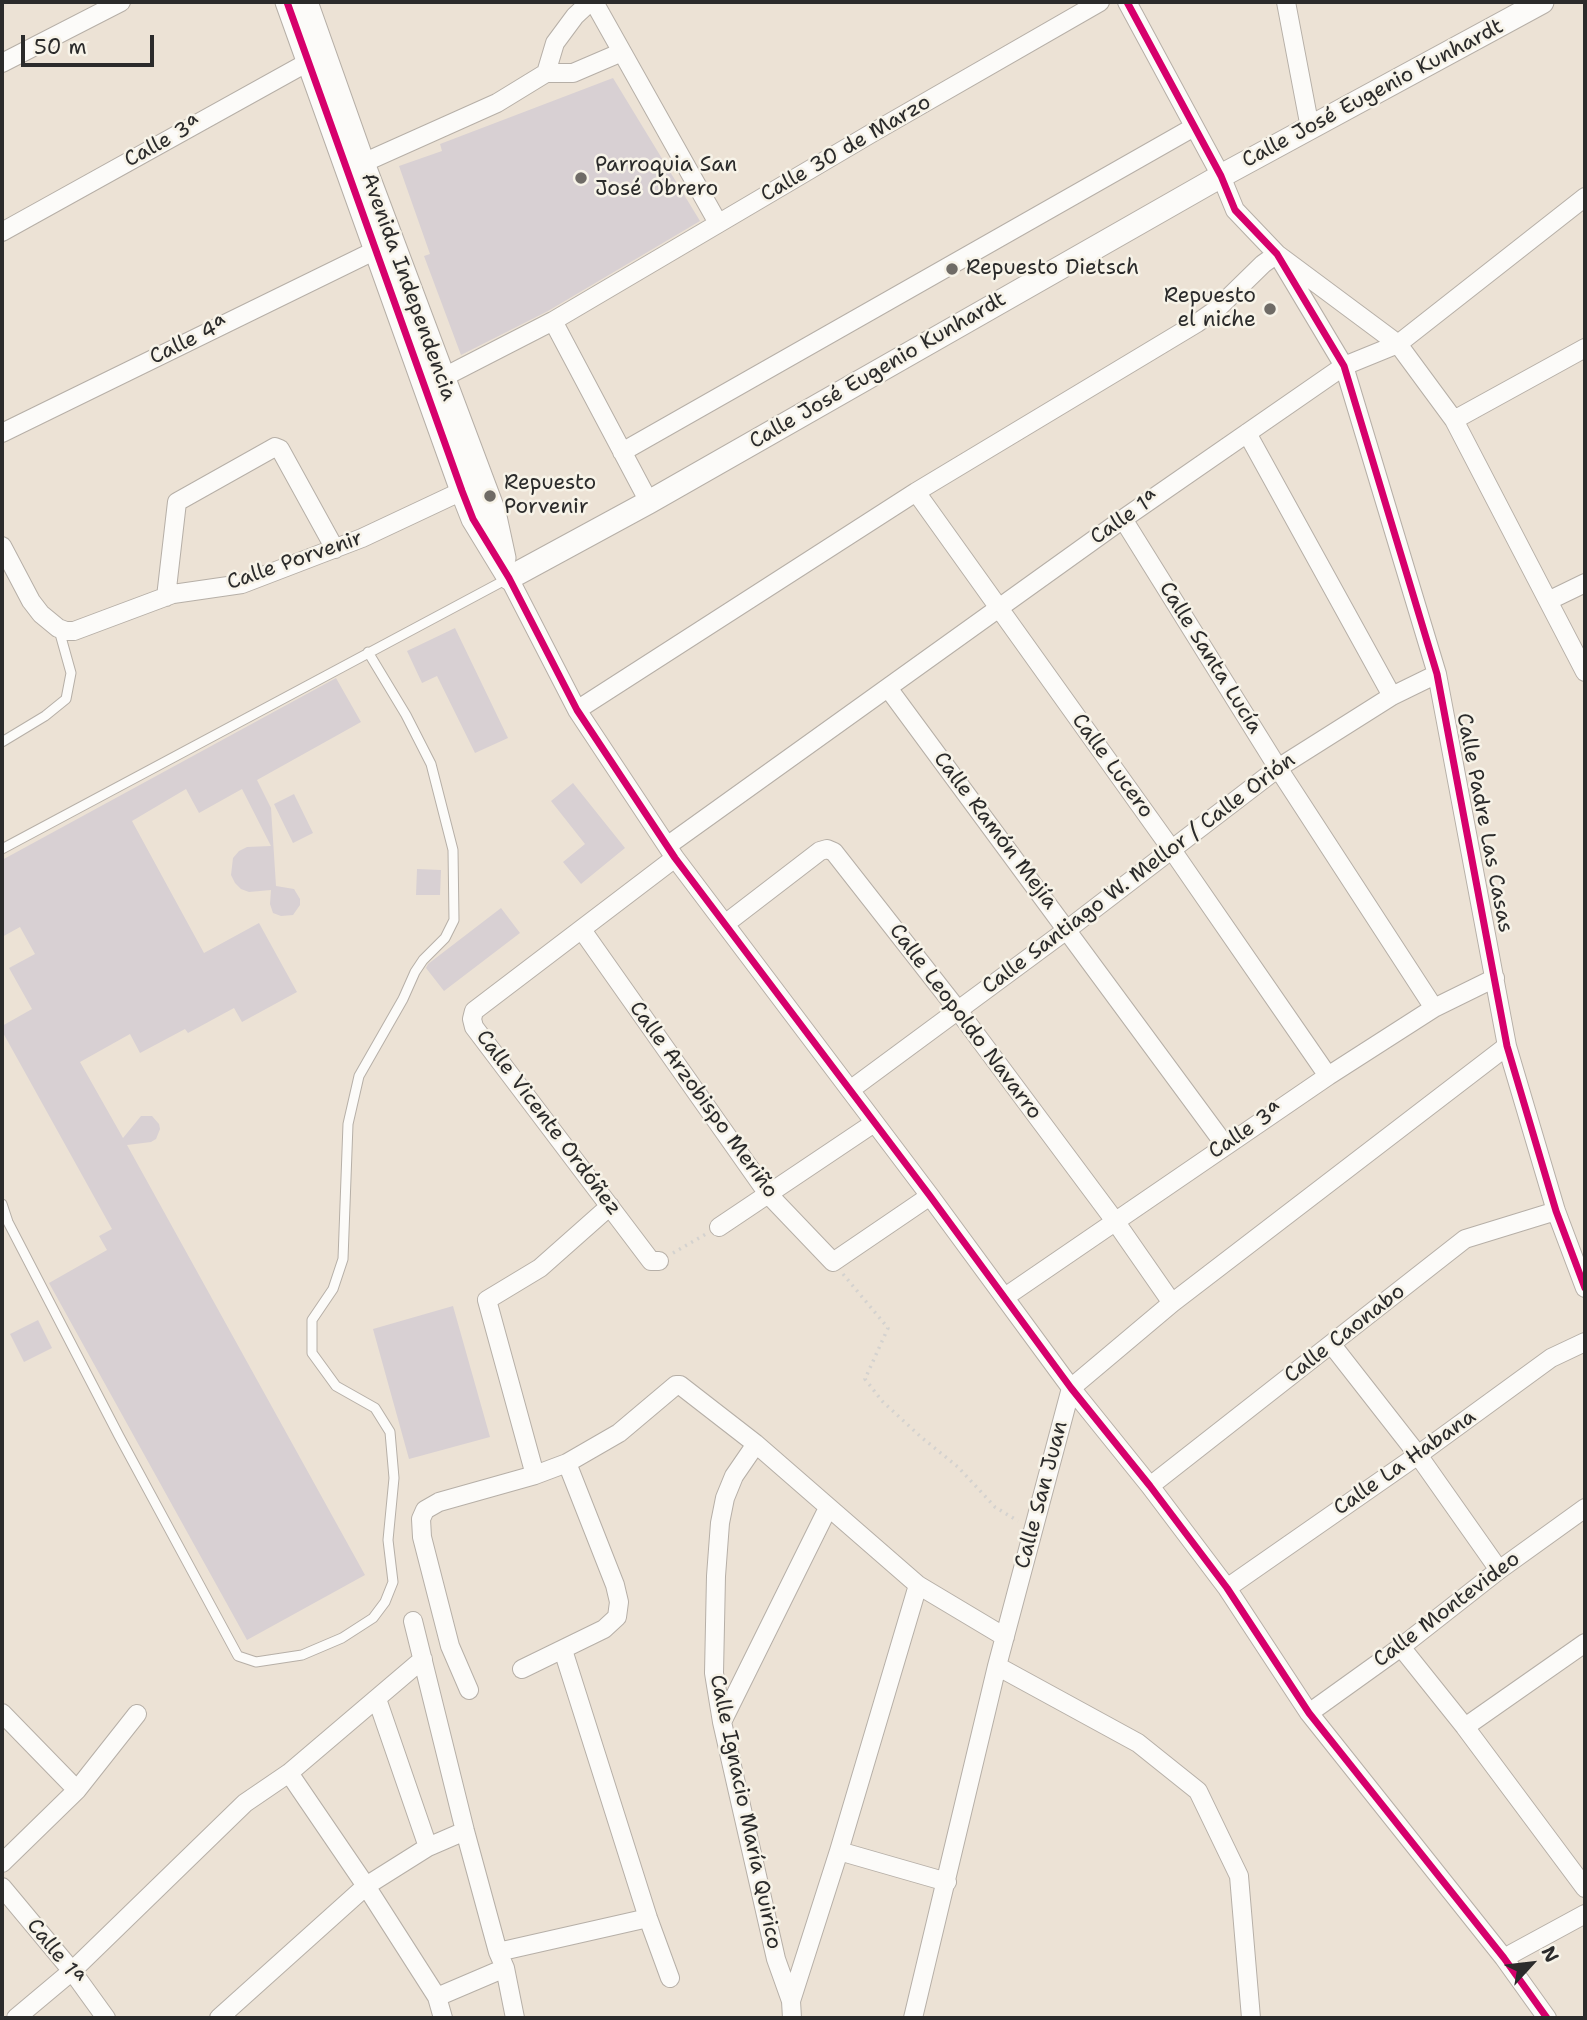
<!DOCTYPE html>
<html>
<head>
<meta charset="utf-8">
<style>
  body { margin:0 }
  #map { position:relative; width:1587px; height:2020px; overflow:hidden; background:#ece2d5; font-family:"Shantell Sans",sans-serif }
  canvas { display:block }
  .frame { position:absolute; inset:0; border:4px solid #2b2b2b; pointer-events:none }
  .north { position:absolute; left:1496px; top:1929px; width:70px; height:70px; -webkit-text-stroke:5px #f7f3e8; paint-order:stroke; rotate:63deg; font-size:19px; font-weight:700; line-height:28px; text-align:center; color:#2b2b2b }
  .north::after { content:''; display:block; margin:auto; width:24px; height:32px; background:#2b2b2b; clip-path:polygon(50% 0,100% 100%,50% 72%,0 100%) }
  .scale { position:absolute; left:21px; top:35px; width:133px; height:32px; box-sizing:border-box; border:4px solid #2b2b2b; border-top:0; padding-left:9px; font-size:21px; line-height:24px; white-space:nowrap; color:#2b2b2b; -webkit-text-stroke:5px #f7f3e8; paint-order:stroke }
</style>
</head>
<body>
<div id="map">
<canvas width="1587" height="2020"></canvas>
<div class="frame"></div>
<div class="north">N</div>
<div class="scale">50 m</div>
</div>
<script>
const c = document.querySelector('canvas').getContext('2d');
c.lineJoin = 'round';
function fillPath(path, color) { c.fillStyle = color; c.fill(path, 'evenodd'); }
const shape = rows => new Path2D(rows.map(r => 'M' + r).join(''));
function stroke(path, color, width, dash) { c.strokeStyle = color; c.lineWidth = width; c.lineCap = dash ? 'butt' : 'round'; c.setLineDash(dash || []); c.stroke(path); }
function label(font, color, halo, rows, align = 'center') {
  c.font = font + ' "Shantell Sans",sans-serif'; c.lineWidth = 5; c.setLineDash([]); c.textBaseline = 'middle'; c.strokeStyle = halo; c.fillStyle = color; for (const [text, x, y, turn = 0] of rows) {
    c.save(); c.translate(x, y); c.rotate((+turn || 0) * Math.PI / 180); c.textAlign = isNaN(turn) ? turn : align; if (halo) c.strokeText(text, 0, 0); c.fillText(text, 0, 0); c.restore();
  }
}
fillPath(shape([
  [613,78,700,221,548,311,461,355,424,256,430,254,399,166,442,151,440,144],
  [455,628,508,738,475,753,437,676,422,683,407,651],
  [336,678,361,722,257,780,271,808,276,886,294,889,300,899,300,905,293,915,281,916,273,913,270,904,271,890,249,892,241,889,235,883,231,875,233,858,239,851,247,847,271,846,242,789,199,813,186,789,132,821,204,953,259,923,297,992,242,1022,234,1008,188,1033,185,1029,140,1053,130,1034,80,1062,123,1138,141,1116,152,1116,159,1124,160,1129,156,1139,151,1142,127,1145,365,1575,247,1640,49,1283,107,1250,99,1236,112,1229,2,1031,2,1026,32,1009,9,968,35,954,20,927,2,937,2,860],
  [573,783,625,848,581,884,563,862,585,844,551,801],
  [294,794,313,833,293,843,274,804],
  [417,869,441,870,440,895,416,895],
  [501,908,520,933,444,991,426,968,428,964],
  [453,1306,490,1437,409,1459,373,1329],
  [38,1320,52,1348,24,1362,10,1334]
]), '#d8d0d3');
const service = shape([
  [2,742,45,716,66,699,71,673,59,630],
  [2,849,507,579],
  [2,1204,8,1222,119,1436,238,1656,256,1662,302,1655,342,1638,373,1618,385,1602,393,1582,388,1540,394,1478,390,1432,375,1408,336,1386,312,1353,312,1320,333,1289,343,1259,348,1124,359,1076,403,999,415,972,423,960,445,938,454,920,453,850,431,764,406,715,368,652]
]);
const minor = shape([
  [594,2,718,223],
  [1127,2,1221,176,1235,210,1277,254,1344,366,1437,674,1507,1046,1556,1211,1585,1288],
  [1286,2,1310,128],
  [2,63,121,2],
  [546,73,573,73,622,52],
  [363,163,497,103,546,73,555,43,575,16,590,2],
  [2,232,319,56],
  [553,321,649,502],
  [444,377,553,321,872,133,1100,2],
  [1454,420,1585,348],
  [2,433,376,250],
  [1247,433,1392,696],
  [622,452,1194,127],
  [916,492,1172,850,1328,1076],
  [1123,519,1278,768,1434,1008],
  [2,546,31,601,41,614,58,628,66,631,74,631,173,594,242,584,362,538,462,491],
  [509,578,577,710,675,858,930,1196,1071,1388,1150,1486,1227,1588,1309,1713,1504,1958,1547,2018],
  [166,597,177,502,275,447,280,449,335,549],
  [1550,600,1585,583],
  [888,688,1225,1145],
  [577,710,916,492,1197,323,1217,309,1263,264,1277,254,1398,344,1454,420,1585,672],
  [667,846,1123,519,1344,366,1398,344,1585,197],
  [725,924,820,851,827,849,834,852,957,1009,1115,1221,1172,1303],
  [582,930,768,1194,833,1262,930,1196],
  [850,1090,1068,929,1278,768,1392,696,1437,674],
  [719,1227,874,1123],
  [659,1261,651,1261,474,1027,472,1019,474,1011,675,858],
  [1005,1297,1328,1076,1434,1008,1495,978],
  [1332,1345,1418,1455,1499,1570],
  [756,1444,734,1476,725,1498,720,1523,716,1576,714,1673,722,1722,776,1959,791,2001,792,2018],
  [535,1475,487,1300,540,1268,610,1206],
  [1150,1486,1465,1239,1556,1211],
  [1227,1588,1418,1455,1551,1358,1585,1342],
  [413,1621,465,1831,498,1952,505,1968,515,2018],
  [1401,1647,1465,1727,1585,1888],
  [563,1650,648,1918,670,1978],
  [997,1666,1138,1743,1198,1791,1239,1876,1251,2018],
  [522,1669,604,1629,617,1617,619,1602,615,1585,567,1463],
  [469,1690,450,1646,422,1537,421,1519,425,1510,439,1502,535,1475,567,1463,619,1433,676,1385,680,1385,756,1444,918,1585,1005,1637],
  [377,1699,428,1847],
  [2,1713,77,1790],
  [1309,1713,1401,1647,1499,1570,1585,1508],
  [722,1722,828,1508],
  [1465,1727,1585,1643],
  [289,1773,366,1886,437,1997,443,2018],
  [839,1851,947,1882],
  [2,1863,77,1790,137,1714],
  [2,1887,72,1971,106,2018],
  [498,1952,648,1918],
  [1504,1958,1585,1914],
  [437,1997,505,1968],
  [791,2001,839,1851,918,1585],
  [16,2018,72,1971,245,1803,289,1773,423,1659],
  [219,2018,366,1886,428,1847,465,1831],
  [913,2018,997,1666,1071,1388,1172,1303,1507,1046]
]);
const tertiary = shape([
  [287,2,462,491,473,519,509,578],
  [306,2,363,163,494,512,504,558],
  [509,578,649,502,1221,176,1542,2]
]);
stroke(service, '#b6afa7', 11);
stroke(minor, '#b6afa7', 20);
stroke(tertiary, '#b6afa7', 25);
stroke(shape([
  [673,1253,706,1234],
  [843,1274,888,1328,865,1379,882,1401,921,1437,958,1467,995,1507,1018,1521]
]), '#d4d2cf', 3.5, [2, 5]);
stroke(service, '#fcfbf9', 9);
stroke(minor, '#fcfbf9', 18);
stroke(tertiary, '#fcfbf9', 23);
stroke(shape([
  [287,2,462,491,473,519,509,578,577,710,675,858,930,1196,1071,1388,1150,1486,1227,1588,1309,1713,1504,1958,1547,2018],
  [1127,2,1221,176,1235,210,1277,254,1344,366,1437,674,1507,1046,1556,1211,1585,1288]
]), '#d6006c', 7);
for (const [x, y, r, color] of [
  [581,178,7,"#6f6b66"],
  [952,269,7,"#6f6b66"],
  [1270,309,7,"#6f6b66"],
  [490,496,7,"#6f6b66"]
]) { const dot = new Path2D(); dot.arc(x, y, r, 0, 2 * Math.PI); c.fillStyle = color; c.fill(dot); stroke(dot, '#f7f3e8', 2.5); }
label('21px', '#2b2b2b', '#f7f3e8', [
  ["Calle José Eugenio Kunhardt",1373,94,-28],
  ["Calle 3ª",163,142,-29],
  ["Calle 30 de Marzo",846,149,-30],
  ["Avenida Independencia",408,287,70],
  ["Calle 4ª",189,341,-26],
  ["Calle José Eugenio Kunhardt",878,371,-30],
  ["Calle 1ª",1125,518,-35],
  ["Calle Porvenir",295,561,-19],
  ["Calle Santa Lucía",1210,658,58],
  ["Calle Lucero",1112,766,54],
  ["Calle Padre Las Casas",1484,823,79],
  ["Calle Ramón Mejía",995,831,53],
  ["Calle Santiago W. Mellor / Calle Orión",1139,874,-37],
  ["Calle Leopoldo Navarro",965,1022,53],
  ["Calle Arzobispo Meriño",703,1100,54],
  ["Calle Vicente Ordóñez",548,1123,53],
  ["Calle 3ª",1246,1131,-34],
  ["Calle Caonabo",1345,1334,-38],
  ["Calle La Habana",1405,1463,-35],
  ["Calle San Juan",1042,1495,-75],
  ["Calle Montevideo",1447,1610,-37],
  ["Calle Ignacio María Quirico",745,1812,78],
  ["Calle 1ª",55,1952,51]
]);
label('21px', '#2b2b2b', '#f7f3e8', [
  ["Parroquia San",595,166],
  ["José Obrero",595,190],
  ["Repuesto Dietsch",966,269],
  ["Repuesto",1256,297,"right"],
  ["el niche",1256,321,"right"],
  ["Repuesto",504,484],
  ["Porvenir",504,508]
], 'left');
</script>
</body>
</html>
